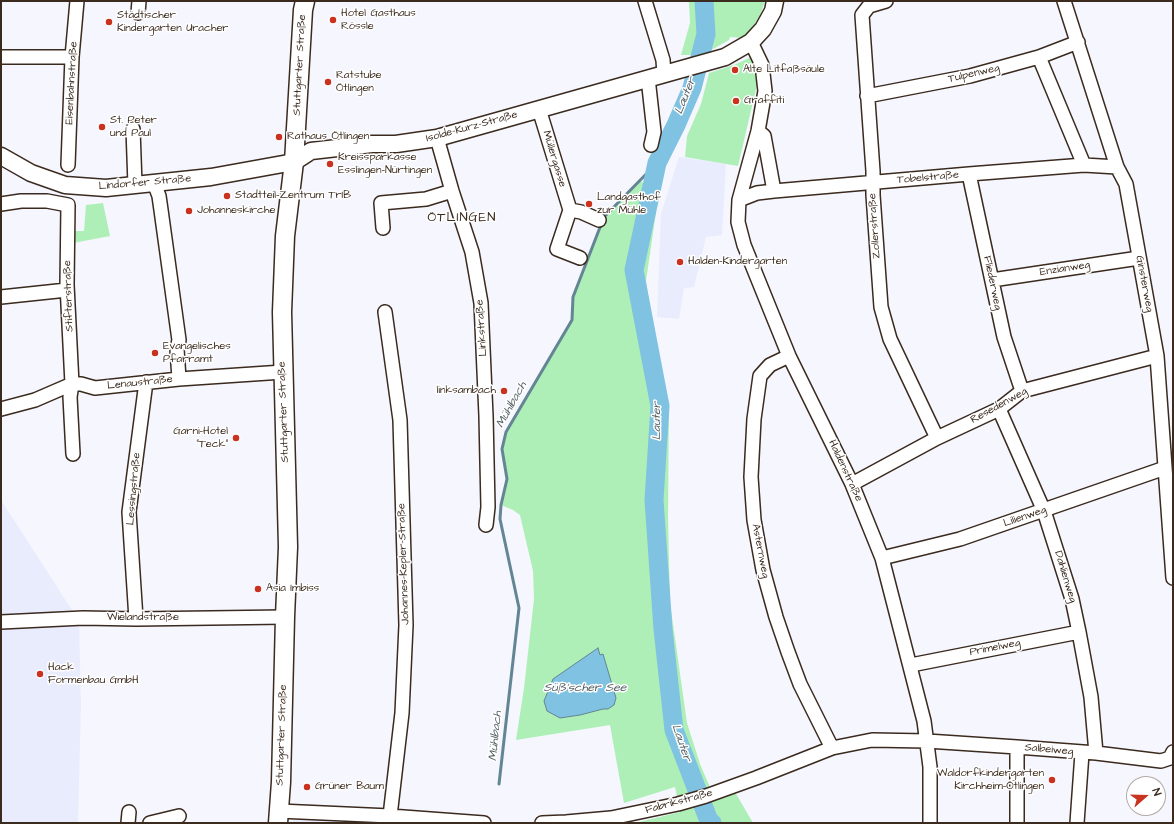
<!DOCTYPE html>
<html>
<head>
<meta charset="utf-8">
<style>
  body { margin:0 }
  #map { position:relative; width:1174px; height:824px; overflow:hidden; background:#f5f6fe; font-family:"Architects Daughter",sans-serif }
  canvas { display:block }
  .frame { position:absolute; inset:0; border:2px solid #3b2a1e; pointer-events:none }
  .north { position:absolute; left:1126px; top:776px; width:40px; height:40px; box-sizing:border-box; background:#fff; border:1px solid #b1aaa5; border-radius:50%; rotate:70deg; font-size:11px; font-weight:700; line-height:16px; text-align:center; color:#3b2a1e }
  .north::after { content:''; display:block; margin:auto; width:14px; height:18px; background:#c8321e; clip-path:polygon(50% 0,100% 100%,50% 72%,0 100%) }
</style>
</head>
<body>
<div id="map">
<canvas width="1174" height="824"></canvas>
<div class="frame"></div>
<div class="north">N</div>
</div>
<script>
const c = document.querySelector('canvas').getContext('2d');
c.lineJoin = 'round';
function fillPath(path, color) { c.fillStyle = color; c.fill(path, 'evenodd'); }
const shape = rows => new Path2D(rows.map(r => 'M' + r).join(''));
function stroke(path, color, width, dash) { c.strokeStyle = color; c.lineWidth = width; c.lineCap = dash ? 'butt' : 'round'; c.setLineDash(dash || []); c.stroke(path); }
function label(font, color, halo, rows, align = 'center') {
  c.font = font + ' "Architects Daughter",sans-serif'; c.lineWidth = 3; c.setLineDash([]); c.textBaseline = 'middle'; c.strokeStyle = halo; c.fillStyle = color; for (const [text, x, y, turn = 0] of rows) {
    c.save(); c.translate(x, y); c.rotate((+turn || 0) * Math.PI / 180); c.textAlign = isNaN(turn) ? turn : align; if (halo) c.strokeText(text, 0, 0); c.fillText(text, 0, 0); c.restore();
  }
}
fillPath(shape([
  [679,157,726,164,722,235,706,237,694,287,684,288,679,319,657,317,661,214],
  [1,500,79,621,81,704,78,823,1,823],
  [293,820,354,821,381,823,293,823]
]), '#e9ecfd');
fillPath(shape([
  [689,1,765,1,760,16,749,32,742,38,730,37,729,40,713,49,689,55,681,55,690,23],
  [751,57,757,85,738,166,685,157,687,136,701,104,709,73,734,65],
  [649,177,656,212,646,281,654,336,669,405,668,517,670,603,687,723,700,764,715,799,735,792,753,823,635,823,680,812,675,787,624,803,610,725,516,740,524,688,534,599,533,571,520,515,513,510,501,505,507,479,502,449,506,432,572,320,573,297,604,217,640,180,644,184],
  [103,203,110,236,73,243,72,231,84,231,86,205]
]), '#aeefb7');
const water = shape([
  [598,648,600,655,603,654,616,698,614,705,608,709,603,709,580,715,560,718,547,711,544,701,553,679,598,648]
]);
fillPath(water, '#80c2e1');
stroke(water, '#648593', 1);
stroke(shape([
  [499,784,519,608,500,519,501,505,507,479,502,449,506,432,572,320,573,297,604,217,657,163]
]), '#648593', 3);
stroke(shape([
  [704,1,706,34,692,88,676,125,657,163,634,270,660,406,654,500,663,629,674,730,709,821,712,823]
]), '#80c2e1', 19);
const minor = shape([
  [645,1,663,60,664,74],
  [886,1,869,6,862,15,873,171,873,195,881,307,890,339,937,438],
  [1064,1,1117,167,1126,184,1157,356,1173,578],
  [138,13,139,1],
  [751,42,762,65,765,91,758,131,739,200,738,222,744,245,789,356,852,484,882,558,924,721,930,767,930,823],
  [1,57,72,57],
  [1039,57,1084,165],
  [648,78,654,132,651,145],
  [867,96,970,76,1039,57,1078,42],
  [539,109,570,210,557,249,580,258],
  [133,129,135,185],
  [758,131,764,136,774,191],
  [437,138,452,191,472,252,481,303,486,416,488,507,486,525],
  [68,165,72,57,77,1],
  [969,174,1004,337,1022,391],
  [154,183,159,196,161,210,179,340,177,349,179,379],
  [739,200,757,193,774,191,969,174,1084,165,1117,167],
  [1,204,21,201,47,201,68,205,67,285,72,384,70,397,73,454],
  [570,210,581,212,599,220],
  [383,228,381,203,426,199,452,191],
  [992,280,1139,258],
  [1,297,67,290],
  [385,312,400,420,406,625,402,713,390,816],
  [789,356,770,365,760,376,754,419,751,477,754,520,763,570,776,617,788,652,800,684,832,748],
  [1,409,35,400,72,384,81,384,95,388,179,379,283,372],
  [999,409,1044,511,1072,599,1079,632,1091,697,1096,753],
  [852,484,937,438,999,409,1022,391,1157,356],
  [882,558,960,539,1165,468],
  [136,619,129,512,146,382],
  [1,622,83,618,136,619,285,617],
  [911,665,1079,632],
  [279,811,390,816,484,823],
  [128,823,129,812],
  [150,823,179,816],
  [542,823,566,822,611,818,678,804,706,796,756,778,832,748,872,740,927,741,1017,747,1096,753,1161,761,1170,758,1173,752],
  [1017,823,1017,747],
  [1077,823,1082,753]
]);
const tertiary = shape([
  [1,156,31,173,65,185,106,188,211,177,294,162,311,151,372,144,396,144,437,138,725,57,751,42,763,29,773,11,775,1]
]);
const secondary = shape([
  [278,823,281,782,285,617,288,547,282,312,285,236,294,162,303,10,305,1]
]);
stroke(minor, '#3b2a1e', 16);
stroke(tertiary, '#3b2a1e', 19);
stroke(secondary, '#3b2a1e', 21);
stroke(minor, '#fff', 13);
stroke(tertiary, '#fff', 16);
stroke(secondary, '#fff', 18);
for (const [x, y, r, color] of [
  [333,20,4,"#c8321e"],
  [109,22,4,"#c8321e"],
  [735,70,4,"#c8321e"],
  [328,82,4,"#c8321e"],
  [736,101,4,"#c8321e"],
  [102,127,4,"#c8321e"],
  [279,137,4,"#c8321e"],
  [330,164,4,"#c8321e"],
  [227,196,4,"#c8321e"],
  [589,204,4,"#c8321e"],
  [189,211,4,"#c8321e"],
  [680,262,4,"#c8321e"],
  [155,353,4,"#c8321e"],
  [504,391,4,"#c8321e"],
  [236,438,4,"#c8321e"],
  [258,589,4,"#c8321e"],
  [40,674,4,"#c8321e"],
  [1052,780,4,"#c8321e"],
  [307,787,4,"#c8321e"]
]) { const dot = new Path2D(); dot.arc(x, y, r, 0, 2 * Math.PI); c.fillStyle = color; c.fill(dot); stroke(dot, '#fff', 1.5); }
label('11px', '#3b2a1e', '#fff', [
  ["Hotel Gasthaus",341,14],
  ["Rössle",341,27],
  ["Städtischer",117,16],
  ["Kindergarten Uracher",117,29],
  ["Alte Litfaßsäule",743,70],
  ["Ratstube",336,76],
  ["Ötlingen",336,89],
  ["Graffiti",744,101],
  ["St. Peter",110,121],
  ["und Paul",110,134],
  ["Rathaus Ötlingen",287,137],
  ["Kreissparkasse",338,158],
  ["Esslingen-Nürtingen",338,171],
  ["Stadtteil-Zentrum TrIB",235,196],
  ["Landgasthof",597,198],
  ["zur Mühle",597,211],
  ["Johanneskirche",197,211],
  ["Halden-Kindergarten",688,262],
  ["Evangelisches",163,347],
  ["Pfarramt",163,360],
  ["linksambach",496,391,"right"],
  ["Garni-Hotel",228,432,"right"],
  ["\"Teck\"",228,445,"right"],
  ["Asia Imbiss",266,589],
  ["Hack",48,668],
  ["Formenbau GmbH",48,681],
  ["Waldorfkindergarten",1044,774,"right"],
  ["Kirchheim-Ötlingen",1044,787,"right"],
  ["Grüner Baum",315,787]
], 'left');
label('11px', '#3b2a1e', '#fff', [
  ["Stuttgarter Straße",300,65,-87],
  ["Tulpenweg",974,74,-13],
  ["Eisenbahnstraße",72,83,-87],
  ["Isolde-Kurz-Straße",472,127,-15],
  ["Müllergasse",554,159,73],
  ["Tobelstraße",928,178,-5],
  ["Lindorfer Straße",145,183,-5],
  ["Zollerstraße",875,226,-94],
  ["Enzianweg",1065,269,-9],
  ["Fliederweg",992,283,78],
  ["Ginsterweg",1144,284,79],
  ["Stifterstraße",69,296,-92],
  ["Linkstraße",482,328,-94],
  ["Lenaustraße",140,383,-6],
  ["Resedenweg",999,406,-29],
  ["Stuttgarter Straße",284,412,-92],
  ["Haldenstraße",845,471,65],
  ["Lessingstraße",134,489,-85],
  ["Lilienweg",1025,517,-19],
  ["Asternweg",760,551,79],
  ["Johannes-Kepler-Straße",404,564,-92],
  ["Dahlienweg",1065,577,73],
  ["Wielandstraße",143,618],
  ["Primelweg",995,648,-11],
  ["Stuttgarter Straße",282,735,-88],
  ["Salbeiweg",1049,750,5],
  ["Fabrikstraße",679,802,-15]
]);
label('italic 12px', '#535f62', '#fff', [
  ["Lauter",686,96,-68],
  ["Mühlbach",512,405,-61],
  ["Lauter",657,421,-90],
  ["Süß'scher See",585,688],
  ["Mühlbach",496,736,-84],
  ["Lauter",681,743,71]
]);
c.letterSpacing = '1px';
label('13px', '#3b2a1e', '#fff', [
  ["ÖTLINGEN",462,218]
]);
c.letterSpacing = '0px';
</script>
</body>
</html>
